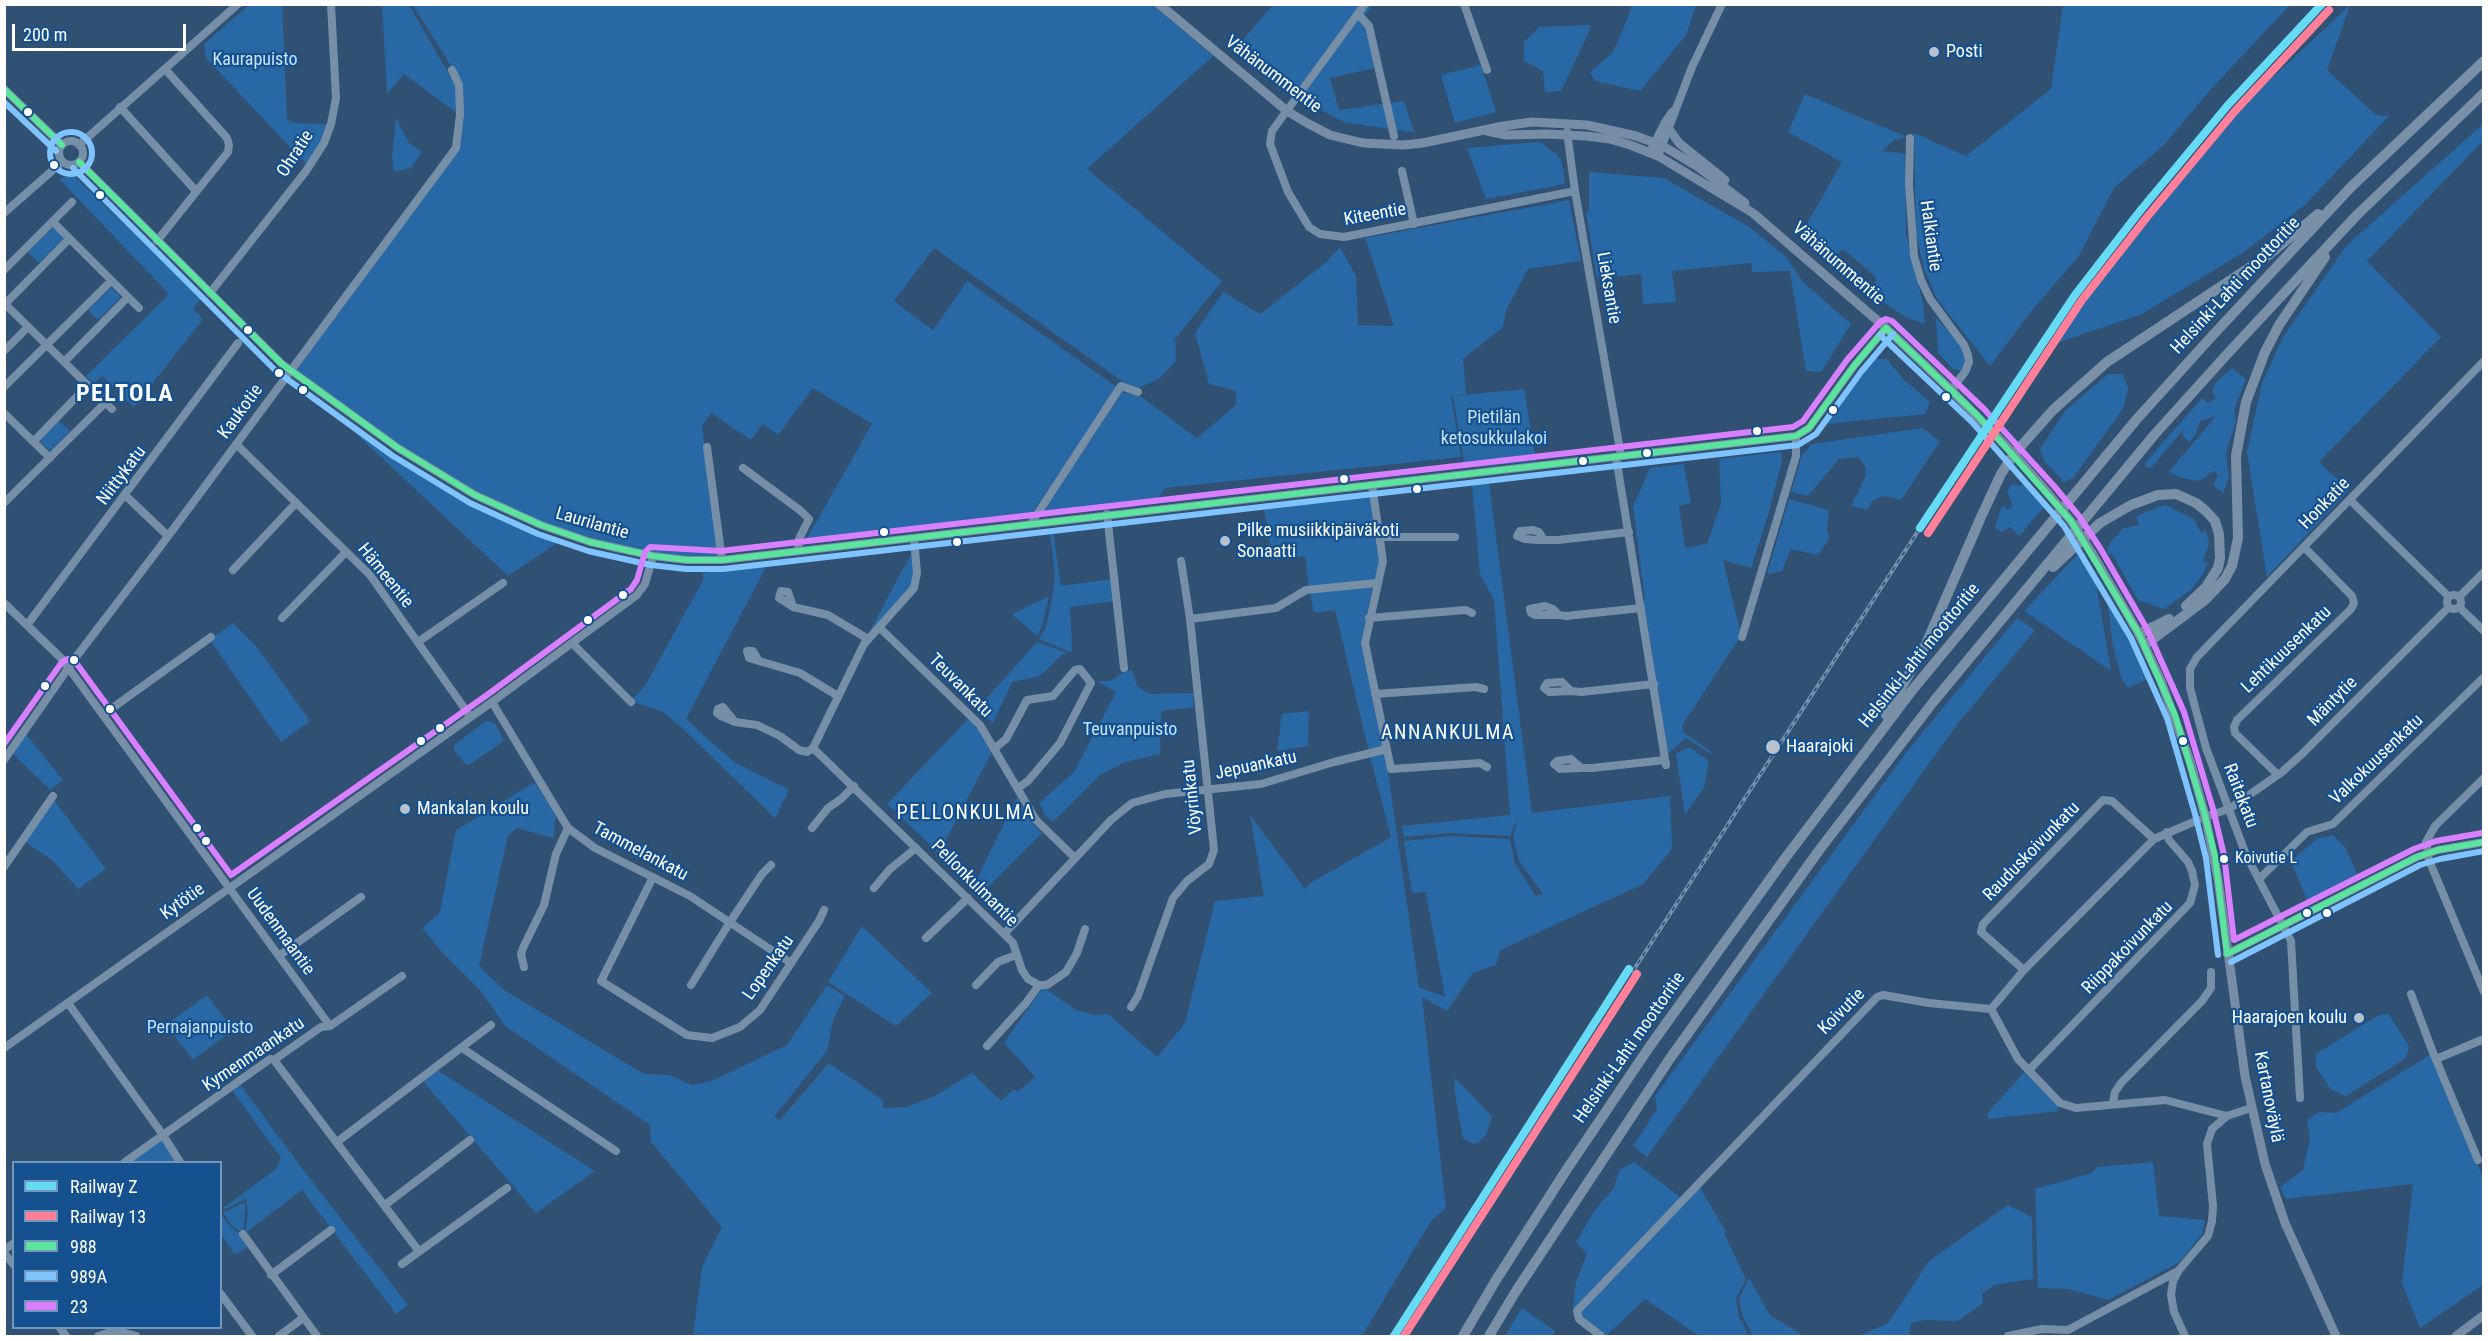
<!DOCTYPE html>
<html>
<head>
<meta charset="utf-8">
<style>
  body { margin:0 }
  #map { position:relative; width:2488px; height:1341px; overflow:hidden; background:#305173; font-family:"Roboto Condensed",sans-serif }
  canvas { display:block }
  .frame { position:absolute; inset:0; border:6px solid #fff; pointer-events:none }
  .legend { position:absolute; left:12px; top:1161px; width:210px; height:168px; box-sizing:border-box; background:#15518e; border:2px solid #7397bb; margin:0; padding:8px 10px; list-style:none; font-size:18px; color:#fff }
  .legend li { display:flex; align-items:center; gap:12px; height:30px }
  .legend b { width:30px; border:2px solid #7397bb }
  .scale { position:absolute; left:12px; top:24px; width:174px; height:27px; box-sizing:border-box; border:3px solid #fff; border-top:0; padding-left:8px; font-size:18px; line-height:21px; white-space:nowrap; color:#fff; -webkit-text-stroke:4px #15518e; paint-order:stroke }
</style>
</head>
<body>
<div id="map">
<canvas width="2488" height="1341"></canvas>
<div class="frame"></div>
<ul class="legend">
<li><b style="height:8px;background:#66dbf5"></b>Railway Z</li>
<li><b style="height:8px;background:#ff8098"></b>Railway 13</li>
<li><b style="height:8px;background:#5ae49d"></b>988</li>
<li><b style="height:8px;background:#80c4ff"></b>989A</li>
<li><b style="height:8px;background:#d880ff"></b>23</li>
</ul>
<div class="scale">200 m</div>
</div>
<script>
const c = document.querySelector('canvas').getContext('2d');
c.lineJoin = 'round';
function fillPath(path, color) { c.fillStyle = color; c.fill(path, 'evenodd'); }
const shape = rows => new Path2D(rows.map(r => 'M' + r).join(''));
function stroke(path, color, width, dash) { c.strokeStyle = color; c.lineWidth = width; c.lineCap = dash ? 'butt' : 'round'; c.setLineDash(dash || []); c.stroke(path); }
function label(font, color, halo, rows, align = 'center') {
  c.font = font + ' "Roboto Condensed",sans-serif'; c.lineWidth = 4.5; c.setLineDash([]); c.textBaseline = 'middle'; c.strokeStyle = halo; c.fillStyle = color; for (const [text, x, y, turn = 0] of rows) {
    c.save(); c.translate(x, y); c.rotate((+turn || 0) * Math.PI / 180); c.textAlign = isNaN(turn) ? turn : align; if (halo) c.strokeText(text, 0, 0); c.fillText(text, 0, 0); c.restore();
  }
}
fillPath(shape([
  [249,5,282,5,287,119,293,123,329,124,322,142,307,165,206,58,204,44],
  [382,5,409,5,456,86,457,113,404,74,387,94],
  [413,5,1153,5,1213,56,1087,169,1222,281,1175,339,1176,361,1159,379,1138,388,1123,382,934,248,894,301,933,330,967,281,1117,387,1030,516,803,545,872,424,813,388,778,435,763,424,751,440,711,413,702,426,718,556,722,560,653,556,590,542,475,495,398,448,290,371,456,148,460,114,454,71],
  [1273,5,1372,5,1364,17,1375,68,1330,78,1339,110,1404,101,1414,132,1346,123,1302,100,1259,59,1236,48],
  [1631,5,1696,5,1686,35,1640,91,1595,81,1590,72,1613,52,1630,12],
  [2063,5,2290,5,2212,88,2164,145,2114,188,2079,256,2033,309,1990,366,1937,299,1924,269,1916,233,1914,133,1966,156,2051,89],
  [2350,5,2327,70,2375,114,2382,116,2390,115,2306,204,2244,252,2142,314,2054,344,2133,236,2225,122],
  [1592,25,1561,91,1545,92,1543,71,1524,61,1524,42,1539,27],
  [1481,65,1496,112,1455,123,1441,75],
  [1805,94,1907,137,1894,140,1882,151,1905,154,1906,234,1923,303,1925,324,1907,318,1873,295,1876,277,1843,249,1833,257,1804,229,1842,162,1788,132],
  [396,118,409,143,422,152,411,168,394,172,392,158],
  [2483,124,2483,141,2367,261,2441,337,2319,462,2349,490,2267,577,2247,452,2262,383,2283,337,2346,246],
  [1540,142,1557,154,1562,162,1565,184,1486,199,1467,148],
  [1589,172,1664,178,1751,228,1787,258,1802,281,1851,324,1821,372,1806,371,1790,271,1752,272,1751,263,1672,271,1676,302,1643,304,1641,274,1597,278,1586,212,1589,210],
  [73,175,201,298,193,309,203,319,134,407,102,376,94,384,86,376,169,294,59,179],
  [1569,200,1581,261,1528,269,1506,310,1503,327,1463,359,1466,394,1451,396,1461,457,1165,488,1155,503,1041,516,1122,392,1140,396,1197,438,1236,405,1236,391,1209,384,1195,333,1223,292,1260,314,1325,263,1340,247,1356,276,1358,325,1394,326,1365,238],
  [53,227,64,238,39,263,28,252],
  [111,287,121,297,98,320,88,310],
  [1936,318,1964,348,1966,362,1962,371,1953,369,1938,353],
  [1872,359,1887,359,1903,379,1930,402,1925,414,1825,424,1834,410,1835,403],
  [2232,368,2246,379,2234,410,2236,421,2226,453,2229,478,2223,493,2213,485,2218,475,2215,471,2199,481,2182,478,2169,472,2216,416,2200,421,2195,436,2189,442,2183,436,2183,430,2151,468,2146,467,2145,463,2202,398,2208,403,2216,398,2212,390,2217,381],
  [2108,374,2123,374,2128,389,2123,409,2073,478,2064,482,2045,462,2040,449,2065,411],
  [1524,389,1536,461,1465,468,1453,396],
  [338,417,448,492,557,543,508,576],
  [59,421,70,431,50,451,39,441],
  [1922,428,1940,441,1901,500,1884,496,1873,500,1867,510,1851,506,1866,476,1865,466,1858,457,1839,459,1808,496,1791,492,1802,455,1812,444],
  [1781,452,1782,461,1768,515,1751,568,1723,560,1741,635,1682,726,1684,733,1712,752,1711,754,1686,738,1668,753,1643,599,1645,600,1633,506,1650,468,1684,464,1691,503,1679,506,1685,548,1707,544,1721,503,1719,459],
  [1489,483,1532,813,1670,796,1672,849,1643,884,1500,950,1496,965,1473,973,1447,1011,1422,997,1446,1208,1431,1221,1362,1336,693,1336,702,1267,722,1227,651,1142,650,1125,505,1026,480,990,440,950,422,928,440,912,456,830,535,782,556,815,553,838,517,828,508,836,479,966,504,990,644,1074,669,1075,692,1085,711,1081,787,1045,827,985,845,996,833,1020,827,1051,774,1117,780,1120,829,1063,883,1100,883,1108,907,1107,935,1096,972,1073,1001,1101,1014,1089,1017,1092,1035,1077,1004,1043,1043,987,1076,1010,1094,1015,1108,1014,1157,1057,1185,1023,1215,901,1264,896,1250,815,1305,889,1312,882,1391,837,1370,756,1385,752,1419,987,1445,997,1426,894,1429,892,1412,893,1404,841,1450,836,1510,839,1515,864,1536,896,1543,894,1519,861,1513,837,1518,818,1510,836,1451,833,1404,837,1402,826,1510,815,1494,600,1480,574,1472,485],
  [2012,484,2026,486,2044,507,2019,536,2010,527,2002,532,1995,528,2002,505,2008,510,2013,506,2007,491],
  [1371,496,1381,561,1375,581,1309,587,1305,556,1273,560,1264,508],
  [1789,499,1829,510,1827,531,1830,538,1818,555,1791,549,1782,571,1767,574],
  [2165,505,2194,519,2201,533,2206,530,2209,543,2203,562,2208,562,2203,574,2191,590,2164,609,2138,600,2113,555,2107,552,2110,543,2123,528,2139,525,2136,516],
  [1053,532,1061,586,1112,579,1116,601,1070,607,1072,650,1070,652,1039,639,1046,627,1053,594,1055,574,1050,533],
  [912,552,915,573,911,587,869,633],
  [2078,554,2095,577,2111,671,2024,611],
  [767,565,686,719,734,762,789,790,775,818,681,727,663,712,631,701,645,686,703,580,703,573],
  [1373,585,1361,643,1385,748,1369,752,1335,610,1314,613,1310,592],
  [2106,590,2149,678,2128,688,2122,680,2113,646],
  [1049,596,1042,626,1037,636,1012,614],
  [2017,618,2035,630,1956,726,1647,1157,1633,1146,1657,1109,1655,1096,1905,754],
  [233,623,257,647,310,721,281,742,210,640],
  [1037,642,1067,653,1062,655,1040,676,1012,682,993,723,978,708],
  [1132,670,1137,686,1149,694,1193,693,1194,707,1161,711,1160,754,1125,762,1100,775,1053,822,1045,815,1039,803,1074,772,1116,692,1096,681,1111,681,1125,671],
  [1309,711,1308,746,1277,751,1282,714],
  [969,718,977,727,992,752,939,853,887,804],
  [486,721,495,723,503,739,501,743,469,765,466,764,455,752,454,745],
  [26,734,63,780,50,790,12,753],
  [1689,747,1709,761,1704,787,1685,815,1676,754],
  [1017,797,1033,824,1042,833,982,893,974,885],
  [53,799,106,869,78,889,53,861,24,841],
  [2333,835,2345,847,2358,876,2308,902,2291,861,2317,839],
  [862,926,932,993,896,1026,828,982],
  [207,995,233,1030,193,1060,166,1025],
  [2389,1014,2409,1047,2405,1059,2346,1096,2331,1090,2316,1067,2316,1054,2377,1016],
  [2433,1053,2483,1178,2483,1285,2420,1328,2402,1283,2413,1184,2286,1199,2280,1187,2303,1170,2310,1139,2307,1120,2319,1112,2336,1113],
  [437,1067,440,1072,595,1171,536,1213,421,1079],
  [2026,1070,2058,1105,2058,1111,1990,1119,1987,1114],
  [1455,1078,1492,1116,1486,1135,1478,1143,1473,1144,1463,1138,1454,1089],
  [239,1083,301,1167,408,1305,396,1314,302,1190,245,1233,248,1215,246,1198,226,1209,223,1208,276,1169,281,1158,231,1089],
  [163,1139,177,1162,130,1162],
  [1634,1162,1684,1200,1699,1186,1726,1232,1724,1233,1746,1279,1736,1299,1739,1317,1749,1336,1699,1336,1645,1299,1606,1336,1603,1336,1573,1307,1576,1282,1587,1254,1576,1242,1594,1211,1614,1188,1619,1170],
  [2153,1162,2159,1216,2205,1220,2202,1234,2180,1262,2108,1300,2068,1289,2038,1288,2035,1189,2092,1173,2097,1167],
  [245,1202,245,1215,243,1233,233,1227,223,1213],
  [2008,1205,2032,1217,2033,1279,1994,1285,1982,1294,1983,1303,1958,1321,1925,1320,1911,1323,1909,1336,1859,1336,1888,1323,1929,1261],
  [220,1213,231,1228,243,1235,250,1245,235,1255,221,1234],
  [1749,1278,1770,1315,1804,1336,1753,1336,1742,1315,1739,1299],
  [1522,1308,1555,1331,1553,1336,1505,1336]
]), '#2868a5');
stroke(shape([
  [1365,4,1272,131,1270,144,1288,192,1309,227,1320,234,1344,237,1575,191],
  [1464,4,1487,70],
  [1358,14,1369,26,1394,136],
  [4,89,62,145],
  [120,107,196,191],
  [1567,132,1575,191,1621,456],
  [1910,138,1909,185,1914,256,1921,280,1930,299,1964,345,1968,355,1969,362,1965,372,1951,390],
  '59 153a12 12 0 1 1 24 0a12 12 0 1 1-24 0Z',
  [79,145,238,4],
  [1650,152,1665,122,1672,112],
  [1658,156,1692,67,1722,4],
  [79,162,282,364,398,448,475,495,541,525,590,542,653,556,687,560,722,560,1796,436,1809,428,1854,366,1886,328],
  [1402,171,1414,224],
  [4,213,62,162],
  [53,222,139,308],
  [157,241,228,152,229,145,227,138,165,69],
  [4,270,72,202],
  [210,293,306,171,324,143,331,124,336,98,331,4],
  [4,303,112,409],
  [5,304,69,239],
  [4,351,28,327],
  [64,362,128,297],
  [4,387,111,281],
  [4,413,50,458],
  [34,441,88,385],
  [236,444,370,575,470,716],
  [707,447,722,560],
  [1616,457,1666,765],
  [743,468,801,511,809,519,799,539,798,551],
  [1372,485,1383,561,1365,643,1391,769,1480,763,1487,767],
  [126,496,168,536],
  [2350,500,2449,597],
  [4,503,106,402],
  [1107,514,1124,668],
  [1032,522,1121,386,1138,392],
  [1381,537,1455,537],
  [914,538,917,573,914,588,864,644,813,748,1004,934,1013,943,1022,970,1028,979,1039,985,1047,985,1066,972,1077,953,1085,929],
  [1544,540,1539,532,1533,530,1520,531,1517,536,1525,539,1537,540,1558,540,1629,532],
  [233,570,296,503],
  '2447 602a7 7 0 1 1 14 0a7 7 0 1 1-14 0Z',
  [2459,597,2484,572],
  [4,603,62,659,330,1026],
  [793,607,779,598,781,591,788,592,793,607,828,615,868,639],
  [2459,607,2484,631],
  [1559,615,1535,615,1531,613,1530,609,1545,606,1553,609,1559,615,1566,616,1641,608],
  [282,618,346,552],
  [1369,618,1441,612,1466,610,1472,613],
  [1190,619,1276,608,1306,590,1377,583],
  [27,625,238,343],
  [879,627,980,725,1036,820,1075,858],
  [1742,637,1796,456,1796,436],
  [418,642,503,583],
  [572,643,631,702],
  [759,661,749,658,747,651,753,651,759,661,800,673,838,696],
  [1571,691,1549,692,1544,688,1547,683,1562,682,1571,691,1581,692,1654,684],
  [1375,694,1476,687,1484,689],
  [492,702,568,828,595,848,690,896,791,963],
  [104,714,211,637],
  [735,722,721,716,717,713,718,709,723,707,735,722,757,725,780,736,799,750,807,752,813,748],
  [994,749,1006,739,1027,700,1053,696,1075,670,1080,669,1091,683,1060,743,1028,781,1018,788],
  [4,760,76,657,160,547,456,148,460,114,459,85,452,70],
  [1581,768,1560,769,1554,764,1557,761,1571,759,1581,768,1592,768,1665,760],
  [2277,774,2235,733,2234,727,2237,720,2351,609,2354,603,2352,596,2304,547],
  [2484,778,2435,826,2426,842,2429,860,2484,992],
  [2211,815,2229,809,2282,772,2303,753,2449,607],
  [812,828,828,808,841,799,854,786],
  [4,867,53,796],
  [653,877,601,981,687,1035,712,1038,740,1027,760,1010,819,921,824,910],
  [2259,879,2307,832,2333,824,2484,677],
  [874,888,890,869,916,848],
  [1004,934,1111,820,1132,803,1165,794,1261,784,1334,762,1387,749],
  [926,938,968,898],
  [2227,954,2417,857,2438,850,2484,842],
  [280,955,361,897],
  [524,967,521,954,523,948,544,905,556,854,568,828],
  [2024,970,1981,932,1983,924,2103,800,2112,801,2154,839],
  [691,985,730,922,762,874,771,865],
  [976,985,998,962,1016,955],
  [2411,994,2432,1050,2478,1160],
  [68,1003,163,1135,180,1162],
  [1131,1007,1138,996,1173,898,1187,881,1209,864,1214,850,1190,619,1181,561],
  [1991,1009,2018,1059,2060,1103,2076,1108,2165,1100,2227,1116,2251,1108],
  [1991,1009,2024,970,2154,839,2198,820],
  [987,1046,1026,1003,1039,985],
  [4,1048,492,702,637,595,645,584,653,556],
  [462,1048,616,1151],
  [2436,1059,2484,1039],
  [274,1060,418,1250],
  [2029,1070,2190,903,2195,885,2192,871,2188,862,2169,840,2167,832],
  [2300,1098,2291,941,2246,855,2206,748,2190,688,2190,669,2197,657,2484,361],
  [2113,1103,2115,1092,2121,1083,2202,1001,2211,988,2211,972],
  [337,1142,491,1025],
  [125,1162,270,1059,274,1060,321,1027,330,1026,402,976],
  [385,1205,470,1140],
  [243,1234,317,1336],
  [4,1250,14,1243],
  [4,1253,14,1265],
  [402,1264,507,1188],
  [271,1275,331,1230],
  [220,1293,252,1336],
  [60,1328,66,1336],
  [98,1336,111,1332,124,1333,136,1336],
  [279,1336,303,1318],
  [1601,1336,1579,1319,1577,1311,1877,997,1883,995,1929,1003,1991,1009],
  [2008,1336,2042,1329,2068,1330,2178,1271],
  [2185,1336,2174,1312,2171,1295,2173,1281,2179,1270,2208,1236,2212,1221,2213,1206,2207,1144,2212,1129,2227,1116]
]), '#778fa6', 8);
stroke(shape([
  [1159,4,1287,111,1307,123,1330,135,1363,143,1403,145,1423,143,1503,126,1532,122,1587,125,1636,136,1663,146,1698,167,1745,203],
  [1669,129,1679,143,1725,180],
  [1487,131,1506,135,1548,134,1586,136,1610,139,1630,145,1658,156,1753,213,1886,328,1951,390,2014,454,2047,492],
  [2092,553,2139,634,2161,681,2190,761,2204,812],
  [2206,820,2218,879,2245,1076,2265,1164,2285,1223,2336,1336],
  [2456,1336,2484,1315]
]), '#778da5', 9);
stroke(shape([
  [2053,567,2100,523,2131,505,2158,495,2176,494,2196,503,2206,511,2215,521,2219,534,2220,558,2218,568,2206,587,2186,606],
  [2139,634,2169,619],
  [2145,645,2205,600,2225,579,2232,566,2238,538,2236,456,2246,402,2265,352,2279,325,2325,257],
  [1886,715,1926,644,1981,517,2001,474,2014,454,2053,410,2107,362,2270,254,2318,214],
  [1463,1336,1496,1280,1567,1169,1650,1046,1786,857,1914,688,2136,420,2213,335,2351,187,2484,61],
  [1489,1336,1516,1291,1671,1057,1820,849,1934,701,2155,434,2230,351,2356,216,2484,93]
]), '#7a90a6', 10);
const rail = shape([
  [1633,971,1920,528]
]);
stroke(rail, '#7a90a6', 4);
stroke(rail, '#15518e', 1.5, [4.5]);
stroke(shape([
  [2047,492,2071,521,2092,553],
  [2204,812,2206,820]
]), '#778da5', 9);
stroke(shape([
  [4,89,62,145],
  [79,162,282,364,398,448,475,495,541,525,590,542,653,556,687,560,722,560,1796,436,1809,428,1854,366,1886,328],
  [1886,328,1978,416,2071,521,2139,634,2175,715,2204,812,2215,856,2227,954],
  [2227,954,2417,857,2438,850,2484,842]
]), '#5ae49d', 6);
stroke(shape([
  [4,102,56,151],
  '50 153a21 21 0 1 1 42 0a21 21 0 1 1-42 0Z',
  [73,168,276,371,393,456,470,503,538,534,588,551,651,565,686,569,723,569,1798,445,1816,434,1861,372,1893,334],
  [1880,335,1972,422,2064,526,2131,638,2167,718,2195,814,2206,858,2218,955],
  [2231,962,2420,865,2440,859,2484,851]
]), '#80c4ff', 6);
stroke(shape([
  [4,744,62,662,68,659,74,660,231,875,487,695,631,589,637,580,645,552,650,547,721,551,1793,427,1803,421,1847,360,1880,322,1886,319,1892,321,1984,409,2054,486,2079,516,2100,548,2147,629,2184,712,2213,809,2224,855,2234,940,2414,849,2436,841,2482,833]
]), '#d880ff', 6);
stroke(shape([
  [1920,528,2075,295,2140,211,2228,105,2322,4],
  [1394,1336,1629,969]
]), '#66dbf5', 8);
stroke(shape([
  [1928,533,2082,300,2147,217,2235,111,2329,10],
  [1404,1336,1637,974]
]), '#ff8098', 8);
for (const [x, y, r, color] of [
  [1934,52,6,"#b7c2ce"],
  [28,112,5,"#fff"],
  [54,165,5,"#fff"],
  [100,195,5,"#fff"],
  [248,330,5,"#fff"],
  [279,373,5,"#fff"],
  [303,390,5,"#fff"],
  [1946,397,5,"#fff"],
  [1833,410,5,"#fff"],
  [1757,431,5,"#fff"],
  [1647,453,5,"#fff"],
  [1583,461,5,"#fff"],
  [1344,479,5,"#fff"],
  [1417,489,5,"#fff"],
  [884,532,5,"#fff"],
  [1225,541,6,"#b7c2ce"],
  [957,542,5,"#fff"],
  [623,595,5,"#fff"],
  [588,620,5,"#fff"],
  [74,660,5,"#fff"],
  [45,686,5,"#fff"],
  [110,709,5,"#fff"],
  [440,728,5,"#fff"],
  [421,741,5,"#fff"],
  [2183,741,5,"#fff"],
  [1773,747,8,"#b7c2ce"],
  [405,809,6,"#b7c2ce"],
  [197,828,5,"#fff"],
  [206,841,5,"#fff"],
  [2224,859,5,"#fff"],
  [2307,913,5,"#fff"],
  [2327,913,5,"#fff"],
  [2359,1018,6,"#b7c2ce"]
]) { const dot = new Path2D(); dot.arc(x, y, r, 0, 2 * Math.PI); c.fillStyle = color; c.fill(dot); stroke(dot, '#15518e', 2); }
label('16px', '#fff', '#15518e', [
  ["Koivutie L",2235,859]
], 'left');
label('18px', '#fff', '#15518e', [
  ["Posti",1946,52],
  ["Pilke musiikkipäiväkoti",1237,531],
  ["Sonaatti",1237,552],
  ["Haarajoki",1786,747],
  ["Mankalan koulu",417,809],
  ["Haarajoen koulu",2347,1018,"right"]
], 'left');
label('18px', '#c6e2fc', '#15518e', [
  ["Kaurapuisto",255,60],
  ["Pietilän",1494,418],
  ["ketosukkulakoi",1494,439],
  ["Teuvanpuisto",1130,730],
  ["Pernajanpuisto",200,1028]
]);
label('18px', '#fff', '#15518e', [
  ["Vähänummentie",1273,75,37],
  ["Ohratie",296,154,-57],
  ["Kiteentie",1375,215,-10],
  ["Halkiantie",1930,236,82],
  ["Vähänummentie",1838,264,41],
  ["Helsinki-Lahti moottoritie",2236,286,-47],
  ["Lieksantie",1608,288,80],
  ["Kaukotie",241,412,-54],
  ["Niittykatu",122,476,-53],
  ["Honkatie",2325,504,-46],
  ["Laurilantie",592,524,16],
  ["Hämeentie",385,576,51],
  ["Lehtikuusenkatu",2287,650,-44],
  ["Helsinki-Lahti moottoritie",1920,656,-51],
  ["Teuvankatu",960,686,45],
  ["Mäntytie",2333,702,-45],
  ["Valkokuusenkatu",2377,760,-44],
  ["Jepuankatu",1256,766,-12],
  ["Raitakatu",2240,796,69],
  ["Vöyrinkatu",1193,797,-96],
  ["Tammelankatu",640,852,28],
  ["Rauduskoivunkatu",2032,852,-46],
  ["Pellonkulmantie",974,884,45],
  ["Kytötie",183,902,-36],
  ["Uudenmaantie",280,932,54],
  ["Riippakoivunkatu",2128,948,-46],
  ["Lopenkatu",769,968,-55],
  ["Koivutie",1842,1012,-45],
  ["Helsinki-Lahti moottoritie",1630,1048,-55],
  ["Kymenmaankatu",254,1055,-34],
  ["Kartanoväylä",2268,1097,79]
]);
c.letterSpacing = '1.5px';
label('20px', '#fff', '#15518e', [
  ["ANNANKULMA",1448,734],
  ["PELLONKULMA",966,814]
]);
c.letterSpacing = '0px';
c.letterSpacing = '1.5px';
label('bold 24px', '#fff', '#15518e', [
  ["PELTOLA",125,395]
]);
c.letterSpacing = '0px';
</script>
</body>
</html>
